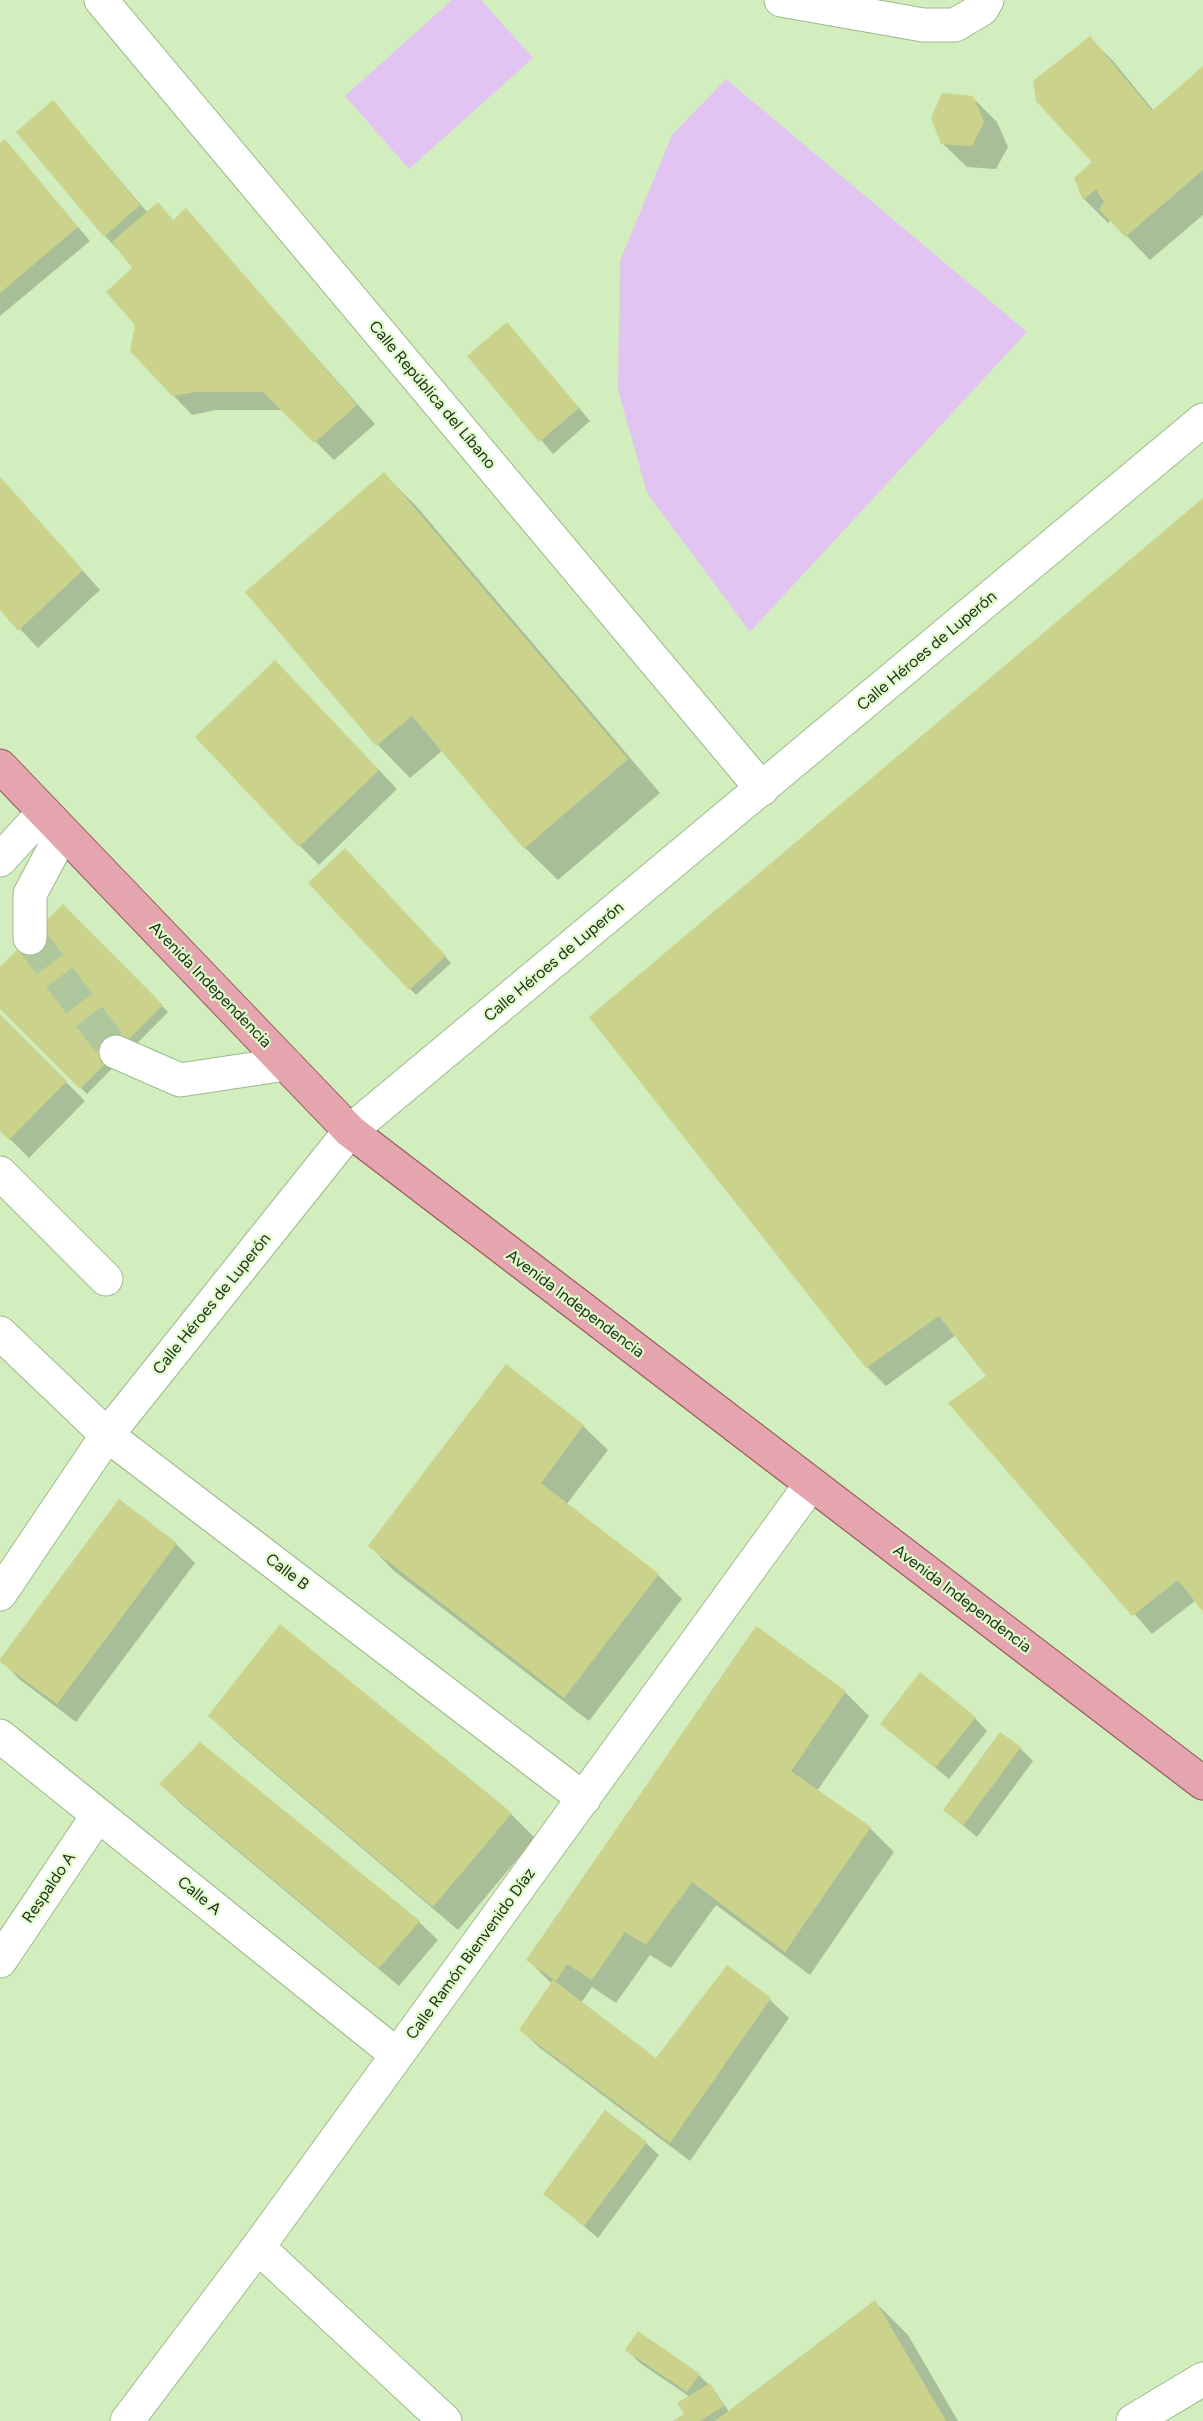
<!DOCTYPE html>
<html>
<head>
<meta charset="utf-8">
<style>
  body { margin:0 }
  canvas { display:block; background:#d2eebe }
</style>
</head>
<body>
<canvas width="1203" height="2421"></canvas>
<script>
const c = document.querySelector('canvas').getContext('2d');
c.lineJoin = 'round';
function fillPath(path, color) { c.fillStyle = color; c.fill(path, 'evenodd'); }
const shape = rows => new Path2D(rows.map(r => 'M' + r).join(''));
function stroke(path, color, width, dash) { c.strokeStyle = color; c.lineWidth = width; c.lineCap = dash ? 'butt' : 'round'; c.setLineDash(dash || []); c.stroke(path); }
function label(font, color, halo, rows, align = 'center') {
  c.font = font + ' Figtree,sans-serif'; c.lineWidth = 4.5; c.setLineDash([]); c.textBaseline = 'middle'; c.strokeStyle = halo; c.fillStyle = color; for (const [text, x, y, turn = 0] of rows) {
    c.save(); c.translate(x, y); c.rotate((+turn || 0) * Math.PI / 180); c.textAlign = isNaN(turn) ? turn : align; if (halo) c.strokeText(text, 0, 0); c.fillText(text, 0, 0); c.restore();
  }
}
fillPath(shape([
  [452,0,481,0,533,58,409,169,345,96],
  [726,79,1027,332,750,632,647,493,618,390,620,261,672,135]
]), '#e1c4f2');
fillPath(shape([
  [1090,38,1114,62,1154,111,1203,68,1203,215,1150,260,1111,220,1108,223,1084,199,1094,163],
  [973,98,997,122,1008,147,996,169,967,167,942,143],
  [53,102,148,213,157,204,174,221,186,210,375,424,334,460,284,410,216,410,192,415,173,395,137,325,135,268,105,236],
  [5,141,90,241,0,316,0,145],
  [519,337,590,421,553,454,469,356],
  [384,474,417,507,660,793,558,880,525,848,443,750,410,778,378,745,247,592],
  [0,477,100,590,38,648,0,608],
  [1203,500,1203,1610,1195,1601,1152,1634,950,1403,988,1376,956,1335,886,1386,867,1367],
  [294,681,397,789,319,865,300,846],
  [345,850,451,963,416,995,310,883],
  [63,906,168,1012,87,1094,0,1007,0,969],
  [0,1016,85,1101,29,1158,0,1129],
  [506,1366,583,1426,608,1450,566,1505,658,1575,682,1599,589,1721,394,1571,370,1546],
  [176,1544,195,1563,76,1722,19,1679,1,1660],
  [280,1626,511,1814,535,1838,458,1930,235,1740,210,1716],
  [845,1692,869,1716,817,1791,870,1828,894,1852,810,1975,716,1905,671,1968,650,1955,616,2003,592,1987,581,2003,657,2060,770,2000,789,2018,690,2161,540,2048,521,2030,552,1984,528,1960],
  [975,1718,987,1731,949,1779,882,1724],
  [1020,1748,1033,1761,977,1837,944,1810],
  [161,1784,419,1922,438,1940,399,1986,180,1803],
  [646,2143,659,2155,598,2238,545,2194],
  [875,2302,908,2335,958,2421,675,2421,686,2414,690,2397,640,2363,627,2350,699,2375,715,2391,729,2412]
]), '#0003');
fillPath(shape([
  [1090,36,1152,111,1203,66,1203,170,1125,237,1099,209,1104,202,1096,189,1083,200,1074,178,1092,162,1036,101,1033,81],
  [942,93,973,96,984,122,972,146,941,144,931,118],
  [53,100,140,205,104,237,16,132],
  [5,139,78,227,0,293,0,143],
  [158,202,173,220,186,208,357,405,314,443,263,392,196,392,172,396,130,351,135,325,106,292,132,268,112,242],
  [507,322,579,408,539,442,467,356],
  [384,472,628,759,524,849,412,716,376,746,245,592],
  [0,477,83,570,18,631,0,610],
  [1203,498,1203,1612,1178,1580,1132,1616,948,1403,986,1376,939,1316,866,1368,589,1017],
  [275,660,379,770,299,847,195,737],
  [345,848,446,956,409,990,308,883],
  [63,904,163,1005,80,1089,0,1009,0,967],
  [0,1014,67,1081,9,1140,0,1131],
  [506,1364,584,1425,541,1483,659,1574,564,1698,368,1546],
  [119,1499,177,1543,57,1704,0,1662,0,1659],
  [280,1624,512,1813,433,1907,208,1716],
  [756,1626,846,1691,791,1771,871,1827,785,1952,692,1882,646,1945,625,1932,592,1980,567,1964,556,1981,526,1960],
  [920,1672,976,1717,935,1768,880,1724],
  [1000,1732,1021,1747,963,1826,943,1810],
  [200,1742,420,1921,379,1968,159,1784],
  [727,1965,771,1998,670,2143,519,2030,553,1980,656,2058],
  [605,2110,647,2142,584,2226,543,2194],
  [875,2300,946,2421,715,2421],
  [638,2331,700,2374,687,2392,625,2350],
  [710,2383,724,2406,700,2421,673,2421,684,2414,677,2403]
]), '#cbd28c');
stroke(shape([
  [30,938,116,1052]
]), '#afc79d', 33, [33, 16]);
const minor = shape([
  [101,0,762,789],
  [781,0,923,25,955,25,982,9,987,0],
  [0,860,44,812],
  [30,938,30,894,63,832],
  [116,1052,180,1080,286,1064],
  [0,1173,106,1279],
  [0,1333,107,1435,584,1799],
  [0,1594,107,1435,350,1131,1203,420],
  [0,1736,397,2055],
  [0,1961,98,1815],
  [258,2247,445,2421],
  [127,2421,258,2247,811,1484],
  [1133,2421,1203,2379]
]);
const major = shape([
  [0,766,350,1131,1203,1783]
]);
stroke(minor, '#9eb98b', 35);
stroke(major, '#945457', 35);
stroke(minor, '#fff', 33);
stroke(major, '#e4a5ae', 33);
label('16px', '#222d1b', '#dffccb', [
  ["Calle República del Líbano",432,395,50],
  ["Calle Héroes de Luperón",927,651,-40],
  ["Calle Héroes de Luperón",554,962,-40],
  ["Avenida Independencia",210,985,46],
  ["Calle Héroes de Luperón",212,1304,-51],
  ["Avenida Independencia",575,1304,37],
  ["Calle B",287,1572,37],
  ["Avenida Independencia",962,1599,37],
  ["Respaldo A",49,1888,-56],
  ["Calle A",199,1896,39],
  ["Calle Ramón Bienvenido Díaz",471,1954,-54]
]);
</script>
</body>
</html>
